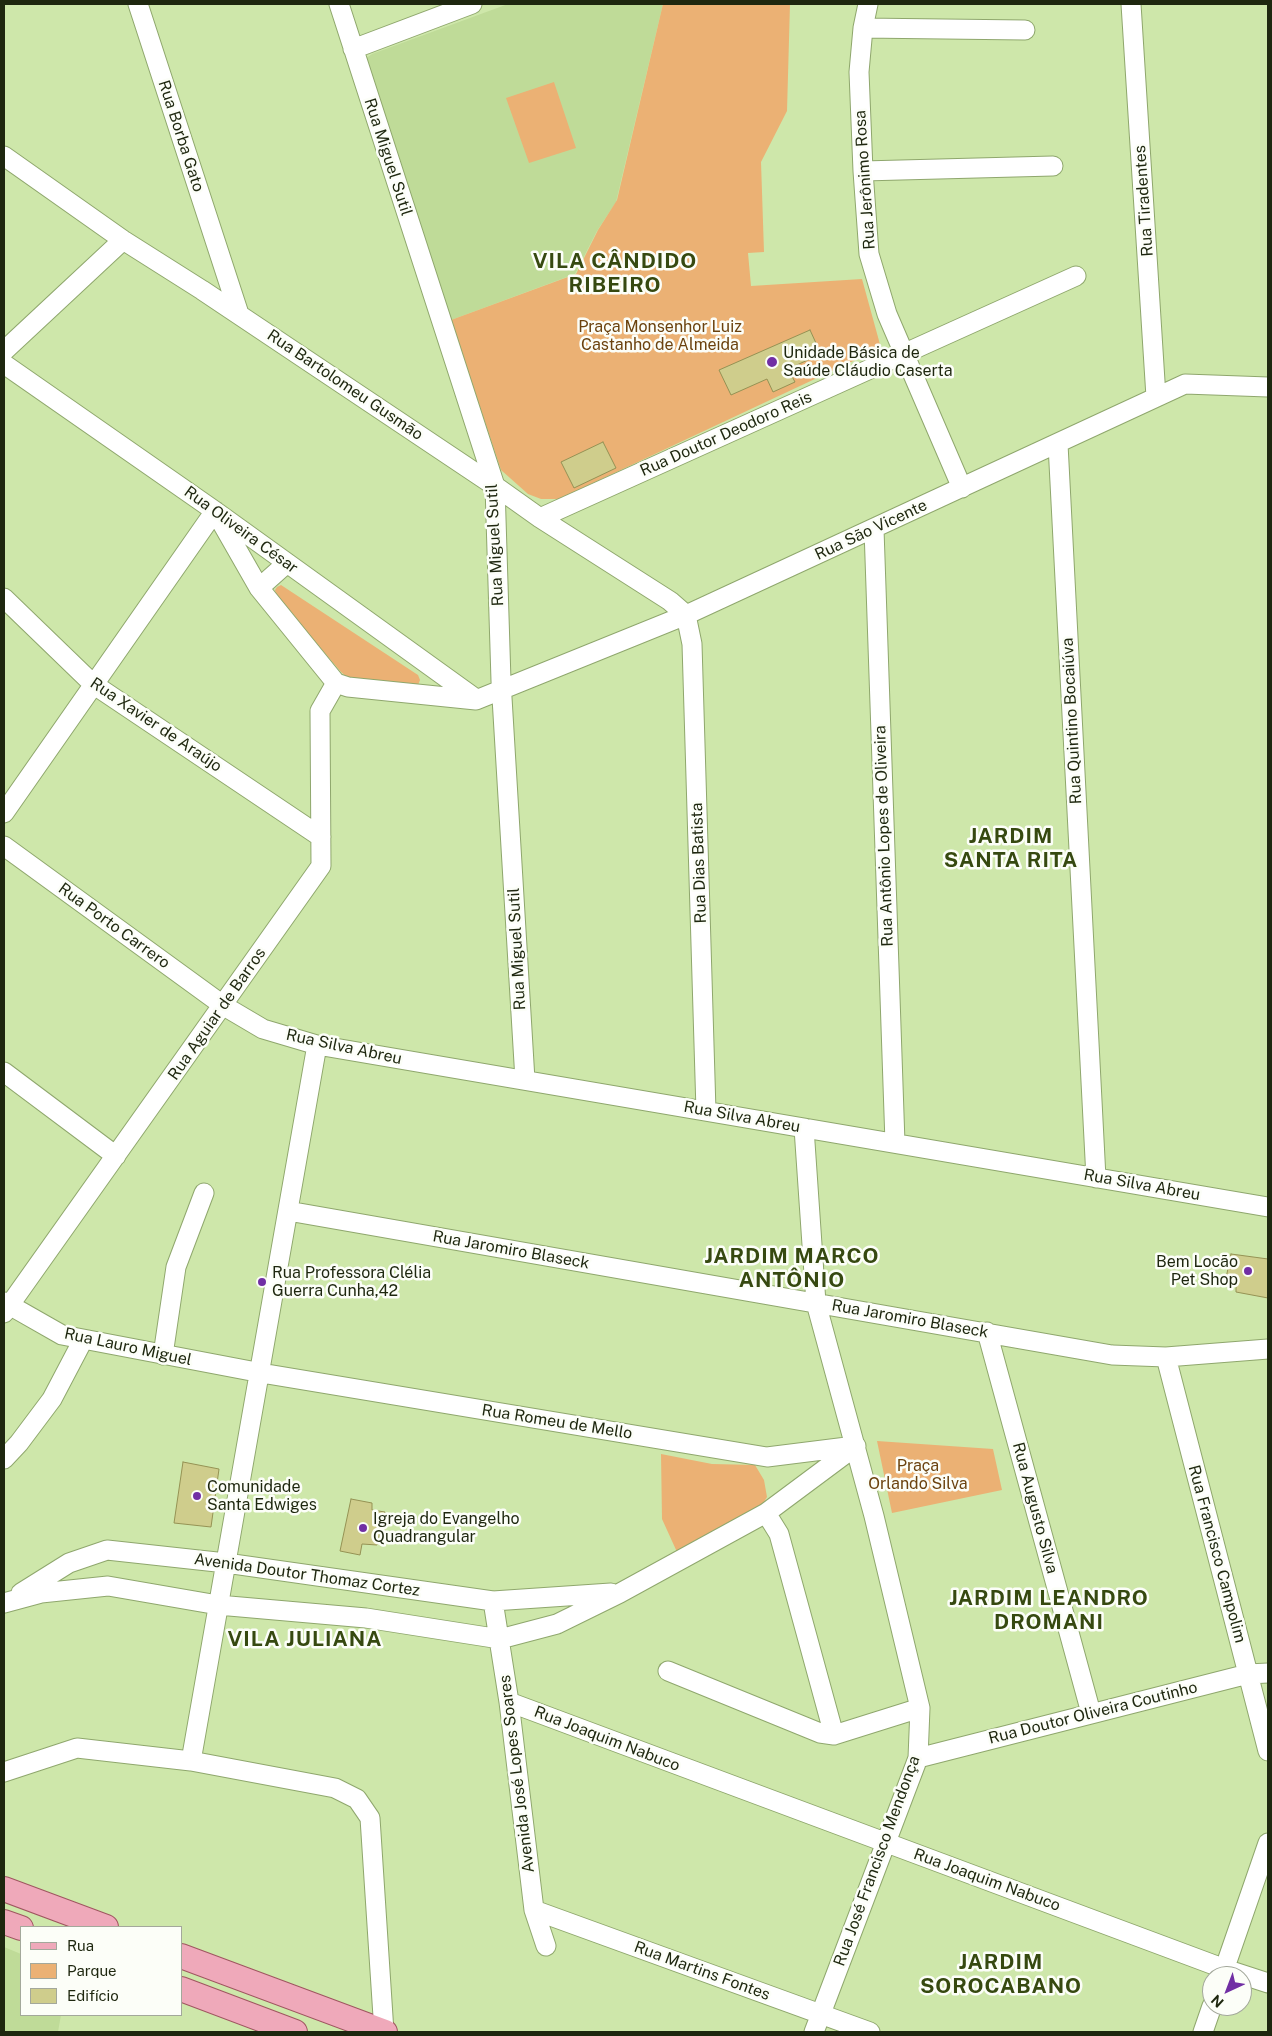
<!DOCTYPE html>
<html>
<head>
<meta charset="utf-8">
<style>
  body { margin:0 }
  #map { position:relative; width:1272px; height:2036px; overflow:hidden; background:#cee7aa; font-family:"Public Sans",sans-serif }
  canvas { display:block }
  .frame { position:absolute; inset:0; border:5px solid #1e270f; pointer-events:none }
  .legend { position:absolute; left:20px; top:1926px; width:162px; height:90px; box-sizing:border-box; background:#fcfef8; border:1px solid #a3a89b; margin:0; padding:6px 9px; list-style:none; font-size:15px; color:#1e270f }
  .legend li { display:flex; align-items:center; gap:10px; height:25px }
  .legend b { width:25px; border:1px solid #a3a89b }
  .north { position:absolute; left:1202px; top:1966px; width:50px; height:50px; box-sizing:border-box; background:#fcfef8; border:1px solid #a3a89b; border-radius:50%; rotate:223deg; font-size:14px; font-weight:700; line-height:20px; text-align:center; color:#1e270f }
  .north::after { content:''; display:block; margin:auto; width:18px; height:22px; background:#712fa4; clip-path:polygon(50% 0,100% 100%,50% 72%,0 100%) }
</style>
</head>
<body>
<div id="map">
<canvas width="1272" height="2036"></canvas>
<div class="frame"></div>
<ul class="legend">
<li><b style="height:6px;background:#efa9ba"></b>Rua</li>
<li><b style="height:14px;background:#ebb174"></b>Parque</li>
<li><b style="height:14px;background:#cfcd8c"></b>Edifício</li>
</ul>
<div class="north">N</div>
</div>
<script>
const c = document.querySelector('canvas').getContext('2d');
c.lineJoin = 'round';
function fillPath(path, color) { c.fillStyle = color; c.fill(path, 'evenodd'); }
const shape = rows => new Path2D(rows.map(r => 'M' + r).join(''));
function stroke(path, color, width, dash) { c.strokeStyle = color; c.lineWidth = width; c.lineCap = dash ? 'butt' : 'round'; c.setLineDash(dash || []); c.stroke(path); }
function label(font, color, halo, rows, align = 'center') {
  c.font = font + ' "Public Sans",sans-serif'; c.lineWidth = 5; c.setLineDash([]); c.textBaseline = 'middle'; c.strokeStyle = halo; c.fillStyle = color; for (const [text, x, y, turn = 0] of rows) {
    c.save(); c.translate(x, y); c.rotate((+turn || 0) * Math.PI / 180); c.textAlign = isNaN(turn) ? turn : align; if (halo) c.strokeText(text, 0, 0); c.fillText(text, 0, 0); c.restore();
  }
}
fillPath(shape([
  [508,4,663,4,616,202,597,231,575,274,451,320,365,59,372,54],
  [4,1947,21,1954,21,2015,61,2015,58,2032,4,2032]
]), '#bfdb98');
fillPath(shape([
  [663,4,790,4,787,111,761,162,764,252,748,253,751,286,862,279,881,348,559,499,541,499,528,494,501,470,451,320,576,274,598,230,617,200],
  [554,82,576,148,529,163,506,98],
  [281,585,418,675,420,680,418,685,348,678,341,672,276,596,275,590,277,587],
  [877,1441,993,1449,1002,1490,892,1513],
  [661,1454,712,1464,755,1465,764,1480,767,1497,759,1510,677,1552,662,1519]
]), '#ebb174');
const building = shape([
  [810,330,821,354,788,369,795,382,773,392,767,379,731,395,719,370,810,330],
  [603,442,616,468,574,488,561,462,603,442],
  [1231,1254,1268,1259,1268,1298,1236,1292,1236,1283,1225,1283,1231,1254],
  [183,1462,219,1469,211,1527,174,1523,183,1462],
  [351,1499,372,1503,372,1510,385,1512,377,1545,362,1544,360,1555,340,1551,351,1499]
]);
fillPath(building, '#cfcd8c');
stroke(building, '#959254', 1);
const minor = shape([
  [138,4,239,314],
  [339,4,495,486,501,681,525,1080],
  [868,4,863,28,859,72,863,171,869,254,887,314,962,488],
  [1131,4,1156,397],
  [863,28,1025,30],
  [353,49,472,4],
  [4,156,123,240,202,290,495,486,540,518,670,601,686,615],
  [863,171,1053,166],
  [4,351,123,240],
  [4,364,215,511,476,699],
  [1058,444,1096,1178],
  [215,511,259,588,336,683,348,687,476,700,686,615,1185,384,1268,387],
  [540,518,1076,276],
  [874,529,895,1143],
  [259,588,287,563],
  [4,598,93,684,321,837],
  [686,615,692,644,706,1111],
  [4,813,215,511],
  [4,846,224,1006,263,1029,317,1045,1268,1207],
  [4,1072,116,1156],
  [804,1128,816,1303,874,1516,920,1708,918,1758,814,2032],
  [288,1211,1112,1355,1166,1357,1268,1349],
  [4,1302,62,1335,267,1374,767,1457,855,1446],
  [4,1313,321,866,320,711,336,683],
  [987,1332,1091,1713],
  [163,1355,176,1267,204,1193],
  [1166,1357,1268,1751],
  [4,1459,19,1443,52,1399,83,1340],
  [766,1513,779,1534,834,1735],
  [21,1593,69,1563,107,1550,226,1563,493,1601,611,1593],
  [493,1601,509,1702,534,1910,546,1946],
  [4,1603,41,1593,108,1586,218,1605,366,1618,500,1639,557,1624,620,1593,766,1513,856,1446],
  [668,1671,820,1733,834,1735,920,1708],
  [509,1702,1225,1969,1268,1983],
  [918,1758,1248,1674,1268,1673],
  [191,1761,317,1045],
  [4,1772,77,1748,191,1761,335,1788,357,1799,370,1818,384,2032],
  [534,1910,870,2032],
  [1222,1976,1268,1843],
  [1203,2032,1212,2006]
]);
const major = shape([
  [4,1889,106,1927],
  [4,1922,21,1928],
  [181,1956,385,2032],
  [181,1989,295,2032]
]);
stroke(minor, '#8fa76d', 21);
stroke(major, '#9f5660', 26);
stroke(minor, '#fff', 19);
stroke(major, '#efa9ba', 24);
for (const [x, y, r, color] of [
  [772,362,6,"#712fa4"],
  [1248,1271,5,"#712fa4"],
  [262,1282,5,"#712fa4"],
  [197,1496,5,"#712fa4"],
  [363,1528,5,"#712fa4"]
]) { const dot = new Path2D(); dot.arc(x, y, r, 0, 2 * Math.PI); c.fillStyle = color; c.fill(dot); stroke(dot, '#fcfef8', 2); }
label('16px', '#1e270f', '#fcfef8', [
  ["Rua Borba Gato",181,136,72],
  ["Rua Miguel Sutil",388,157,72],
  ["Rua Jerônimo Rosa",865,180,-94],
  ["Rua Tiradentes",1144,201,-94],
  ["Rua Bartolomeu Gusmão",345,385,34],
  ["Rua Doutor Deodoro Reis",726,434,-24],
  ["Rua Oliveira César",241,530,36],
  ["Rua São Vicente",871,530,-25],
  ["Rua Miguel Sutil",495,545,-93],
  ["Rua Quintino Bocaiúva",1072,721,-93],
  ["Rua Xavier de Araújo",156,725,34],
  ["Rua Antônio Lopes de Oliveira",884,836,-92],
  ["Rua Dias Batista",699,863,-92],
  ["Rua Porto Carrero",114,926,36],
  ["Rua Miguel Sutil",517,949,-93],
  ["Rua Aguiar de Barros",217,1014,-55],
  ["Rua Silva Abreu",344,1047,12],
  ["Rua Silva Abreu",742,1117,10],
  ["Rua Silva Abreu",1142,1185,10],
  ["Rua Jaromiro Blaseck",511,1250,10],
  ["Rua Jaromiro Blaseck",910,1319,10],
  ["Rua Lauro Miguel",128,1347,12],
  ["Rua Romeu de Mello",557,1422,9],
  ["Rua Augusto Silva",1035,1508,75],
  ["Rua Francisco Campolim",1217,1554,75],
  ["Avenida Doutor Thomaz Cortez",307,1575,8],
  ["Rua Doutor Oliveira Coutinho",1093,1713,-14],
  ["Rua Joaquim Nabuco",607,1739,21],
  ["Avenida José Lopes Soares",517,1774,-97],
  ["Rua José Francisco Mendonça",877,1861,-70],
  ["Rua Joaquim Nabuco",987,1880,20],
  ["Rua Martins Fontes",702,1971,20]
]);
label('16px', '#6b420e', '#fcfef8', [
  ["Praça Monsenhor Luiz",660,327],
  ["Castanho de Almeida",660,345],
  ["Praça",918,1466],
  ["Orlando Silva",918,1484]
]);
label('16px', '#1e270f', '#fcfef8', [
  ["Unidade Básica de",783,353],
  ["Saúde Cláudio Caserta",783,371],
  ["Bem Locão",1238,1262,"right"],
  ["Pet Shop",1238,1280,"right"],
  ["Rua Professora Clélia",272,1273],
  ["Guerra Cunha,42",272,1291],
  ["Comunidade",207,1487],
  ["Santa Edwiges",207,1505],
  ["Igreja do Evangelho",373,1519],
  ["Quadrangular",373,1537]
], 'left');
c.letterSpacing = '1px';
label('bold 21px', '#364910', '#fcfef8', [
  ["VILA CÂNDIDO",615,262],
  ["RIBEIRO",615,286],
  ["JARDIM",1011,837],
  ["SANTA RITA",1011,861],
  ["JARDIM MARCO",792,1257],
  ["ANTÔNIO",792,1281],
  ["JARDIM LEANDRO",1049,1599],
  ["DROMANI",1049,1623],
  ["VILA JULIANA",305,1640],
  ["JARDIM",1001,1963],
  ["SOROCABANO",1001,1987]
]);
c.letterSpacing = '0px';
</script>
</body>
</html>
